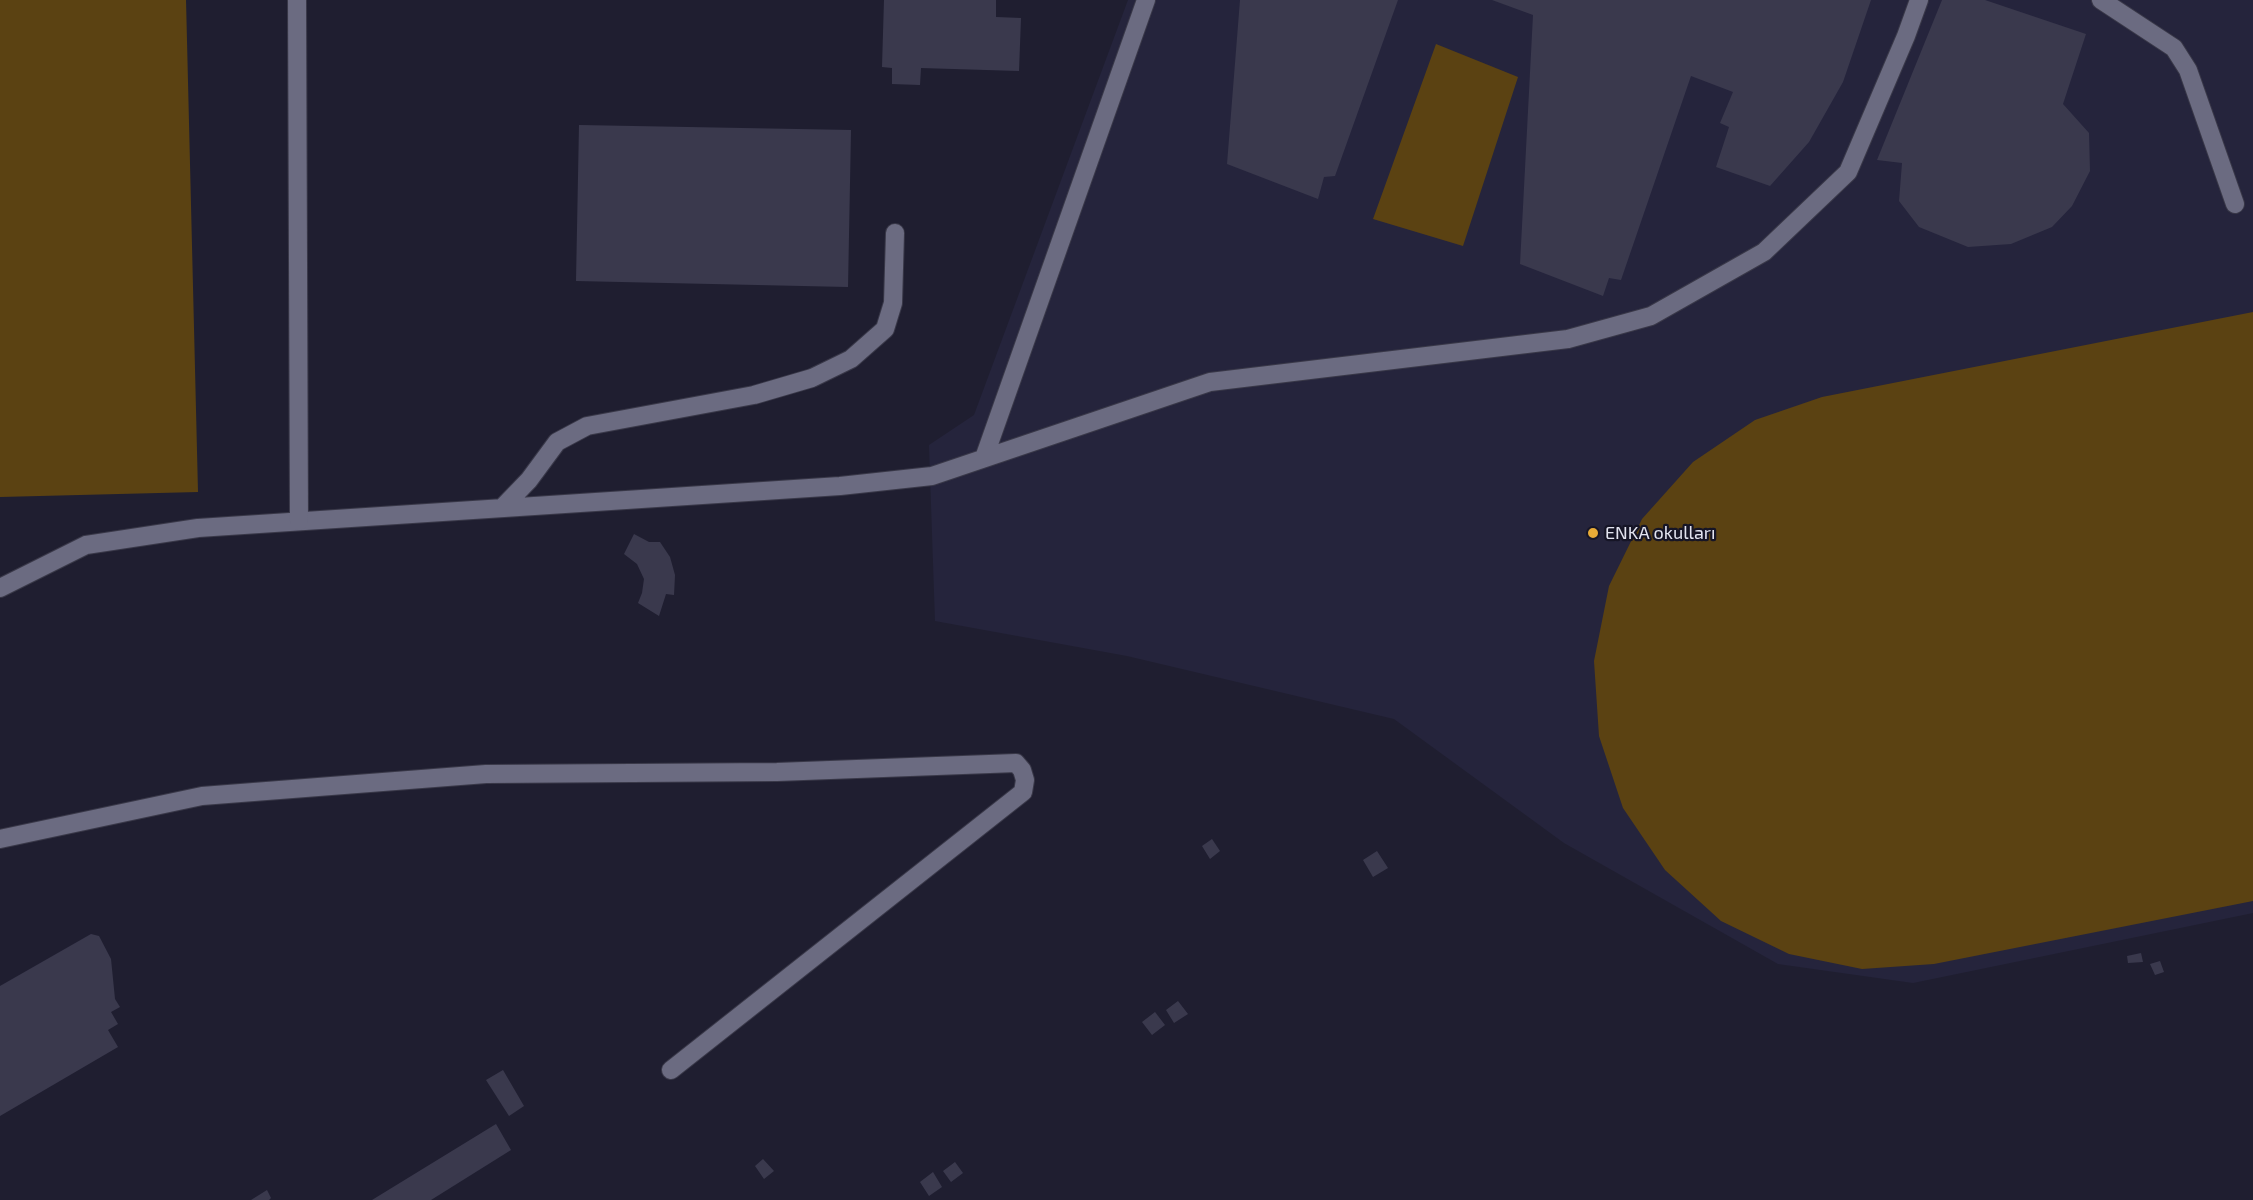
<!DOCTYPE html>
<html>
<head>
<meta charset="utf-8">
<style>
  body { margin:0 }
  canvas { display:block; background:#1f1e30 }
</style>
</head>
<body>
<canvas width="2253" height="1200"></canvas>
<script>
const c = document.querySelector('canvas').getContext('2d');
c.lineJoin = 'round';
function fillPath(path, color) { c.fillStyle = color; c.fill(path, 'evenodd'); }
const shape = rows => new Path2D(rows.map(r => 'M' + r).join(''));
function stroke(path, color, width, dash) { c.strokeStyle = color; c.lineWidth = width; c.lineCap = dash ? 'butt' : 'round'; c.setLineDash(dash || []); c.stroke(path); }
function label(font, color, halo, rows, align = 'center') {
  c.font = font + ' "Exo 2",sans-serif'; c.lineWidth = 4.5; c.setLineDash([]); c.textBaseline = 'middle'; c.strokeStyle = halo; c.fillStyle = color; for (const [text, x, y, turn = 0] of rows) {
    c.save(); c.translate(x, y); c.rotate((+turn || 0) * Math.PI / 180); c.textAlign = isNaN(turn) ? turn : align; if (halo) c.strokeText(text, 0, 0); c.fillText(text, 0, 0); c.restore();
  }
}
fillPath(shape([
  [1128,0,2253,0,2253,913,1913,983,1778,964,1564,843,1394,719,1127,656,935,621,929,445,974,415]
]), '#25243c');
fillPath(shape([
  [0,0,186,0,198,492,0,497],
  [1436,44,1518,77,1463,246,1373,219],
  [2253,312,2253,901,1934,964,1862,969,1789,954,1721,921,1665,870,1623,808,1599,736,1594,661,1609,586,1642,519,1693,462,1755,420,1822,397]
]), '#5b4212');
fillPath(shape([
  [884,0,996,0,996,17,1021,18,1019,71,921,68,920,85,892,84,892,68,882,67],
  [1240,0,1398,0,1335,176,1324,177,1318,199,1227,164],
  [1492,0,1871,0,1843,82,1809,142,1770,186,1716,167,1729,127,1720,123,1733,92,1691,76,1621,280,1609,278,1603,296,1520,264,1533,15],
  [1942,0,1985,0,2086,34,2063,104,2089,133,2090,171,2072,206,2052,227,2011,244,1968,247,1919,227,1899,201,1902,163,1877,160],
  [579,125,851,130,848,287,576,281],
  [634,534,649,542,660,542,670,557,675,575,674,595,666,594,659,616,638,603,642,593,644,579,637,564,624,554],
  [1212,839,1220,851,1210,859,1202,846],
  [1377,851,1388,868,1373,877,1363,860],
  [91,934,99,936,111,959,115,999,120,1007,111,1012,118,1024,108,1030,118,1047,0,1116,0,986],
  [2141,953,2143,962,2128,963,2127,956],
  [2160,961,2164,972,2155,975,2150,964],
  [1178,1001,1188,1014,1174,1023,1166,1010],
  [1155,1012,1165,1025,1152,1035,1142,1022],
  [503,1070,524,1106,509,1116,486,1080],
  [496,1124,511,1150,431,1200,372,1200],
  [763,1159,774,1171,764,1179,755,1166],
  [955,1162,963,1173,951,1182,943,1171],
  [933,1172,942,1187,929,1196,920,1182],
  [267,1190,271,1198,269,1200,251,1200]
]), '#3a394d');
const lane = shape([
  [2101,0,2174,48,2188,70,2235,204],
  [984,458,1146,0],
  [502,508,529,480,557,442,587,426,754,395,812,378,851,359,885,329,893,303,895,233],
  [0,588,86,545,198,528,840,486,932,476,1210,382,1568,339,1651,316,1764,252,1848,172,1906,36,1919,0],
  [0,839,202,796,486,774,777,772,1016,763,1022,770,1025,780,1023,792,671,1070]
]);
const street = shape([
  [297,0,299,521]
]);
stroke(lane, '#393848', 20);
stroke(street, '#393848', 20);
stroke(lane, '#6b6b81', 18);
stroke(street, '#6b6b81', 18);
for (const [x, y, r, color] of [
  [1593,533,6,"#e8ab37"]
]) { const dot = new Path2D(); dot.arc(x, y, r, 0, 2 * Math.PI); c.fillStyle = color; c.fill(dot); stroke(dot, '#161526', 2); }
label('18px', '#e3e4f0', '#161526', [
  ["ENKA okulları",1605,533]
], 'left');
</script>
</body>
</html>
